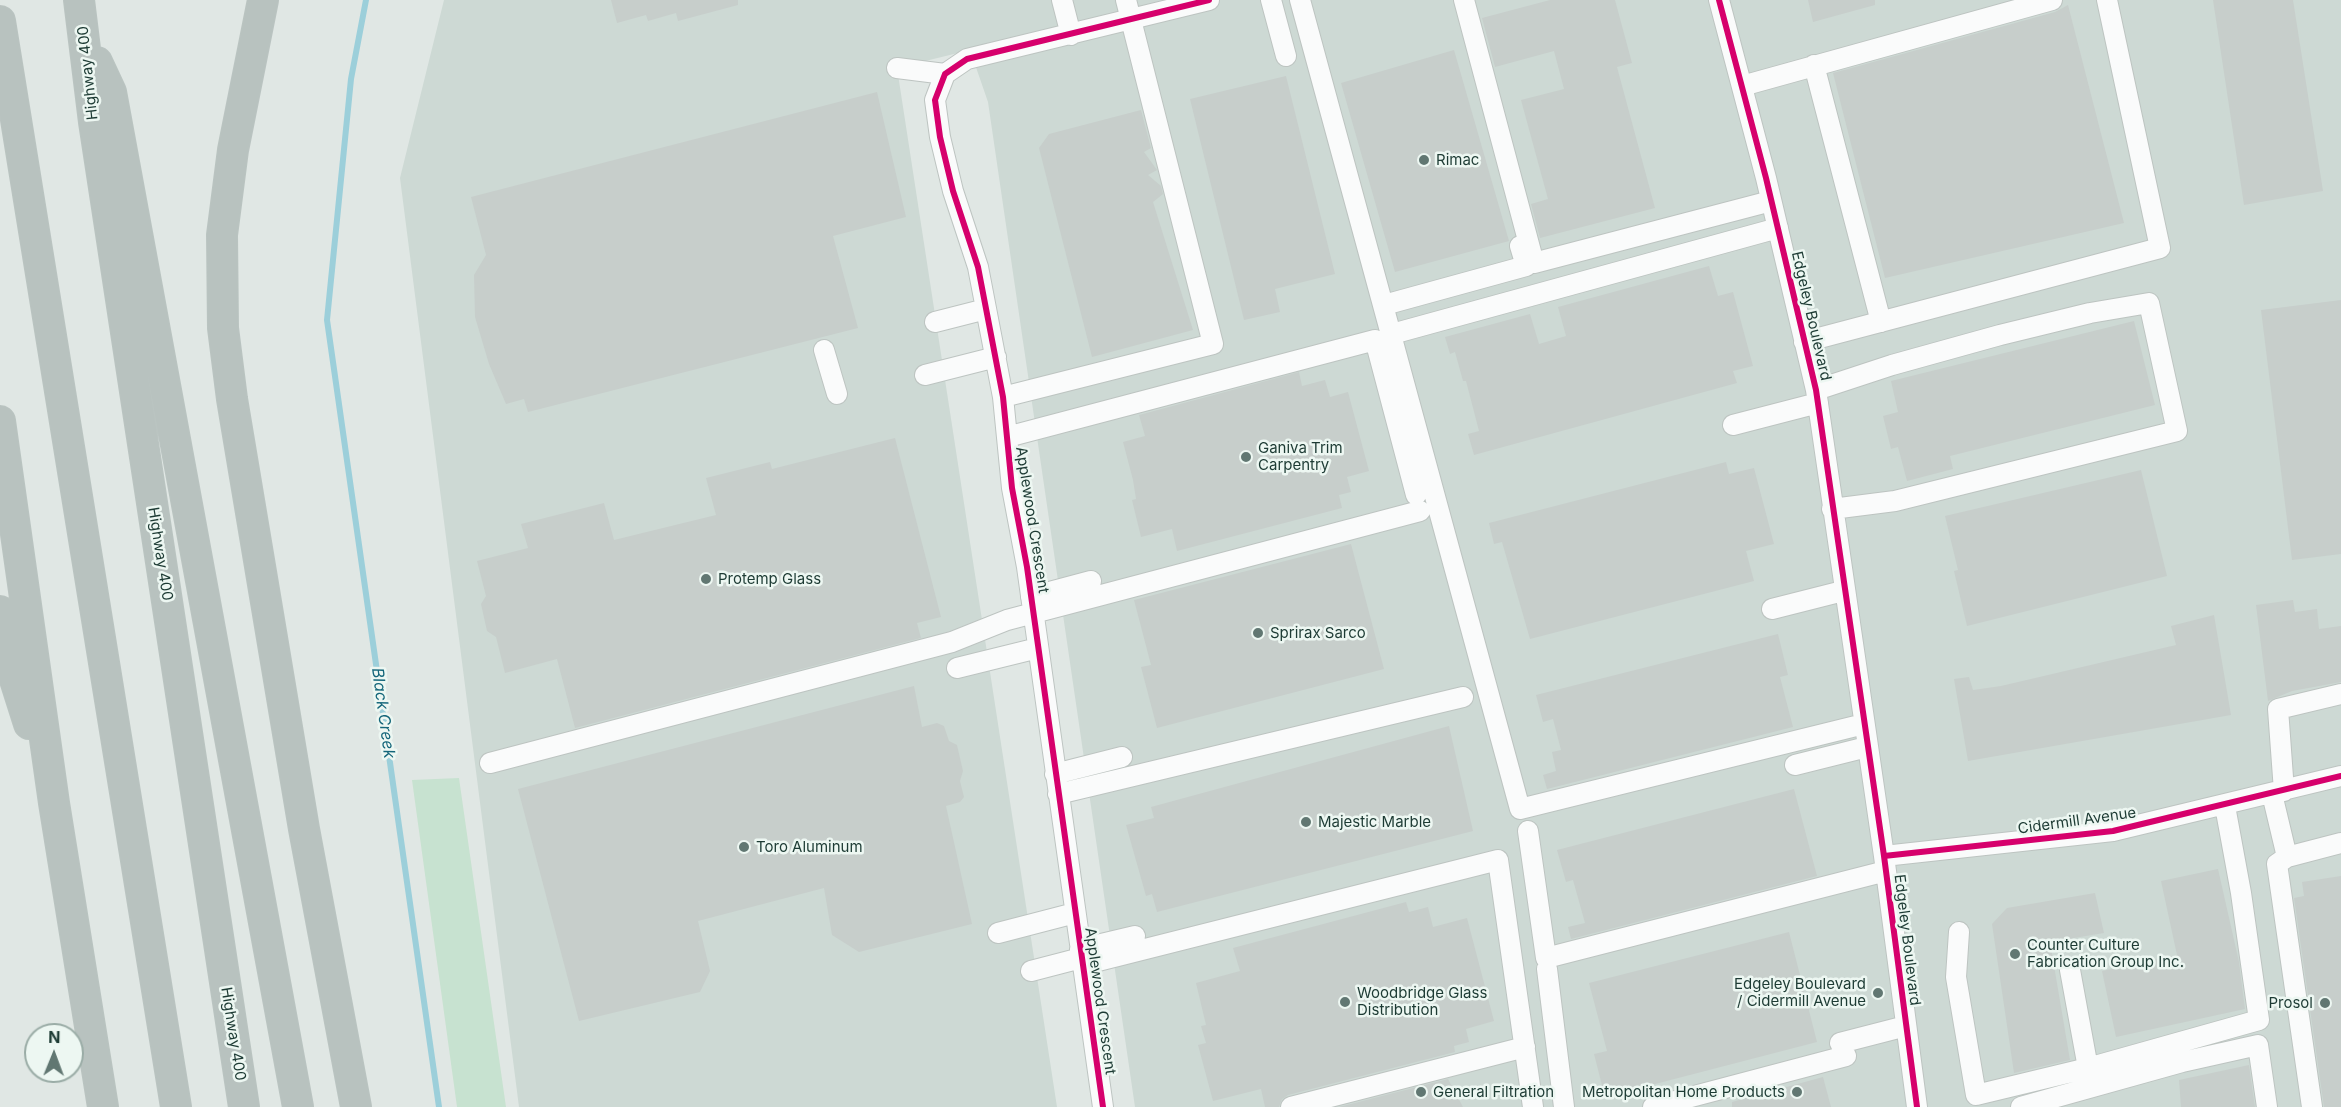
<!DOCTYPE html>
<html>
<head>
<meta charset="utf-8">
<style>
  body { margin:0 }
  #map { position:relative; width:2341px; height:1107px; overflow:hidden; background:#e0e7e4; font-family:Inter,sans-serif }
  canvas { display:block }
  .north { position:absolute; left:24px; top:1023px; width:60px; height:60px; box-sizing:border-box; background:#edf7f2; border:2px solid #9aaca6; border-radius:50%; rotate:1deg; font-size:16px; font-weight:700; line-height:24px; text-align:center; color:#1d3b34 }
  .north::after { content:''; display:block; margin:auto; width:21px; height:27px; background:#617772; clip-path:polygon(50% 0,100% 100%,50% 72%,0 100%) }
</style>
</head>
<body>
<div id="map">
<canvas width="2341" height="1107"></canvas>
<div class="north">N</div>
</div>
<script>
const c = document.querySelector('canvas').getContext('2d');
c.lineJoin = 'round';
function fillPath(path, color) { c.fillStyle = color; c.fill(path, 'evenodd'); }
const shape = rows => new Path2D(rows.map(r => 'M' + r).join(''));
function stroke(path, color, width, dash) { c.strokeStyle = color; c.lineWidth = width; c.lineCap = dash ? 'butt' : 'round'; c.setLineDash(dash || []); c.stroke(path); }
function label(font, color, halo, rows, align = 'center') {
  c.font = font + ' Inter,sans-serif'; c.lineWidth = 5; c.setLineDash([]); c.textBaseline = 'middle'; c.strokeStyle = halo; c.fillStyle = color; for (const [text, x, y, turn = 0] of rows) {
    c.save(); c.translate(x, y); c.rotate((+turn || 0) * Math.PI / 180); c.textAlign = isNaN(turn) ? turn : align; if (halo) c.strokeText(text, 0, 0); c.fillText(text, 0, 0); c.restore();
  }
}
fillPath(shape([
  [444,0,2341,0,2341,1107,1135,1107,988,102,970,50,897,68,1057,1107,519,1107,400,178]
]), '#cdd9d4');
fillPath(shape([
  [459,778,506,1107,457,1107,412,780]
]), '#c7e2d0');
stroke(shape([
  [366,0,351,79,327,320,439,1107]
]), '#9ccfda', 6);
fillPath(shape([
  [611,0,738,0,738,5,678,21,676,13,648,21,646,15,617,23],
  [1550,0,1615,0,1632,63,1617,67,1655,208,1540,238,1531,204,1548,199,1521,100,1564,89,1554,51,1495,67,1482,18],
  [1808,0,1875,0,1875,5,1813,22],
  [2213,0,2293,0,2323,191,2244,205],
  [2068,5,2124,223,1885,278,1833,73,2055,12],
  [1454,50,1509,241,1395,272,1341,83],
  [1286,76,1335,274,1275,289,1280,312,1244,320,1190,99],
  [877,92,906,217,833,236,858,328,528,412,524,399,506,404,489,364,475,317,474,275,486,255,471,197],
  [1141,110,1151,148,1144,152,1157,170,1148,175,1161,186,1163,194,1153,202,1193,330,1092,357,1039,148,1049,134],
  [1709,266,1718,296,1733,292,1753,366,1733,371,1737,383,1474,455,1468,434,1479,431,1466,381,1463,381,1455,352,1450,354,1445,337,1530,314,1539,344,1566,336,1558,307],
  [2341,300,2341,554,2292,560,2261,310],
  [2134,321,2155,405,1950,456,1953,469,1907,481,1898,447,1891,449,1883,416,1898,412,1891,381],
  [1299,372,1302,386,1325,380,1330,397,1348,392,1369,471,1347,477,1351,492,1339,495,1342,508,1177,551,1172,529,1141,537,1132,500,1136,499,1133,480,1123,442,1145,436,1139,415],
  [895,438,941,617,917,623,921,638,575,728,557,659,505,673,496,637,487,631,481,604,486,596,477,561,528,548,521,524,604,503,614,540,716,515,706,478,770,462,772,469],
  [1726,462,1729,474,1754,468,1774,544,1746,551,1754,581,1530,639,1502,542,1494,544,1489,523],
  [2141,470,2167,576,1967,626,1954,571,1958,570,1945,516],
  [1351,544,1384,669,1157,728,1141,667,1151,665,1134,600],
  [2293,600,2295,612,2317,609,2319,629,2341,626,2341,682,2292,691,2268,701,2256,605],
  [2214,615,2231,715,1968,761,1954,679,1969,677,1973,690,2001,686,2176,645,2171,626],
  [1778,634,1788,675,1780,677,1793,727,1547,789,1543,775,1556,771,1552,752,1561,750,1553,719,1543,722,1536,695],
  [914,686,922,727,937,723,944,726,949,741,957,745,963,771,960,781,964,797,960,802,946,806,972,924,859,952,832,935,824,888,698,921,710,971,700,992,579,1021,518,789],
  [1449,726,1473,831,1157,912,1152,894,1146,896,1126,825,1154,818,1151,807],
  [1794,789,1817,876,1571,939,1568,927,1585,923,1573,880,1566,882,1557,850],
  [2218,869,2239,962,2245,1009,2116,1037,2102,971,2177,955,2161,881],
  [2341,876,2341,1107,2324,1107,2294,898,2304,896,2302,882],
  [2095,893,2104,933,2050,942,2070,1060,2014,1073,1992,924,2007,908],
  [1406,902,1409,912,1428,907,1433,927,1467,918,1494,1021,1466,1029,1469,1042,1454,1046,1455,1052,1288,1095,1282,1099,1279,1107,1265,1107,1261,1089,1213,1101,1198,1045,1206,1043,1201,1026,1206,1025,1196,983,1240,971,1233,948],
  [1789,932,1817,1042,1605,1097,1594,1054,1607,1051,1589,983],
  [2249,1065,2255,1107,2181,1107,2179,1080],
  [1823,1077,1831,1107,1732,1107,1732,1102],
  [1448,1079,1463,1107,1339,1107]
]), '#c7cecb');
const minor = shape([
  [1062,0,1071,35],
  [1271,0,1286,56],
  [1300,0,1520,809,1864,724],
  [1464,0,1534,263,1771,201],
  [1719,0,1766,178,1816,390,1884,856,1917,1107],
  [1814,65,1881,322],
  [897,68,945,74],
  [1742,86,2052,0],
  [1384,305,1526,266,1520,246],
  [935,322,986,309],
  [1392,334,1778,228],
  [1804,342,2160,248,2107,0],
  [824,350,837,394],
  [925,375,996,357],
  [1816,390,1892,365,2000,335,2090,313,2149,303,2177,431,1895,501,1832,509],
  [1003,397,1213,344,1126,0],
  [1733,425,1818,403],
  [1007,437,1375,340,1416,495],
  [1031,597,1091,581],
  [1772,609,1843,591],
  [957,668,1038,648],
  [490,763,952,642,1007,620,1420,511],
  [1795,765,1867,747],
  [1055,774,1122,757],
  [2284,791,2278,709,2341,694],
  [1058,794,1463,697],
  [2272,794,2287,857],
  [1528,831,1546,958,1886,871],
  [1884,856,2113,831,2341,776],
  [1959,932,1956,977,1976,1095,2088,1068,2259,1020,2241,893,2225,806],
  [998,933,1075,913],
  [1080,949,1135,936],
  [1082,965,1498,860,1533,1107],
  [1547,969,1564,1107],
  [2070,970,2088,1068],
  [1031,971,1081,958],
  [1840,1043,1906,1026],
  [1103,1107,1027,567,1012,488,1003,397,978,267,953,191,940,137,935,100,945,74,967,59,1209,0],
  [1291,1107,1525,1047],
  [1653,1107,1846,1056],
  [2021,1107,2182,1062,2258,1045,2267,1107],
  [2312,1107,2277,864,2287,857,2341,843]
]);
const highway = shape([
  [79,0,94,122,244,1107],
  [263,0,233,150,222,235,223,328,232,399,304,829,356,1107],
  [0,21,176,1107],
  [97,62,111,92,298,1107],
  [0,421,54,803,103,1107],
  [0,611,9,661,29,724]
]);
stroke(minor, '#bdc4c1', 22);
stroke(highway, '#bac4c1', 32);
stroke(minor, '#fafbfb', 20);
stroke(highway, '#b8c2bf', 30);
stroke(shape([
  [1719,0,1766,178,1816,390,1884,856,1917,1107],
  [1884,856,2113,831,2341,776],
  [1103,1107,1027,567,1012,488,1003,397,978,267,953,191,940,137,935,100,945,74,967,59,1209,0]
]), '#d6006c', 6);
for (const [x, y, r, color] of [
  [1424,160,6,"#617772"],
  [1246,457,6,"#617772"],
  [706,579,6,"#617772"],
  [1258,633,6,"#617772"],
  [1306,822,6,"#617772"],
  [744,847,6,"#617772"],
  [2015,954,6,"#617772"],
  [1878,993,6,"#617772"],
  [1345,1002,6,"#617772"],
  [2325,1003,6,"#617772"],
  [1421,1092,6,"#617772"],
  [1797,1092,6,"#617772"]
]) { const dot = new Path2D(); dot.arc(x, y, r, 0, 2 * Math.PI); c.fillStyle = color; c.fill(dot); stroke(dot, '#edf7f2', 2); }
label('15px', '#1d3b34', '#edf7f2', [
  ["Highway 400",88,73,-96],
  ["Edgeley Boulevard",1811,316,77],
  ["Applewood Crescent",1032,520,81],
  ["Highway 400",160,554,81],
  ["Cidermill Avenue",2077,821,-8],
  ["Edgeley Boulevard",1907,940,83],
  ["Applewood Crescent",1100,1001,82],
  ["Highway 400",233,1034,81]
]);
label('15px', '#1d3b34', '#edf7f2', [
  ["Rimac",1436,160],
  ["Ganiva Trim",1258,448],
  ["Carpentry",1258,465],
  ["Protemp Glass",718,579],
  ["Sprirax Sarco",1270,633],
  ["Majestic Marble",1318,822],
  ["Toro Aluminum",756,847],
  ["Counter Culture",2027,945],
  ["Fabrication Group Inc.",2027,962],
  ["Edgeley Boulevard",1866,984,"right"],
  ["/ Cidermill Avenue",1866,1001,"right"],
  ["Woodbridge Glass",1357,993],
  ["Distribution",1357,1010],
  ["Prosol",2313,1003,"right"],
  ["General Filtration",1433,1092],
  ["Metropolitan Home Products",1785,1092,"right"]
], 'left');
label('italic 16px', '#14667a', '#edf7f2', [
  ["Black Creek",383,713,82]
]);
</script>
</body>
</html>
